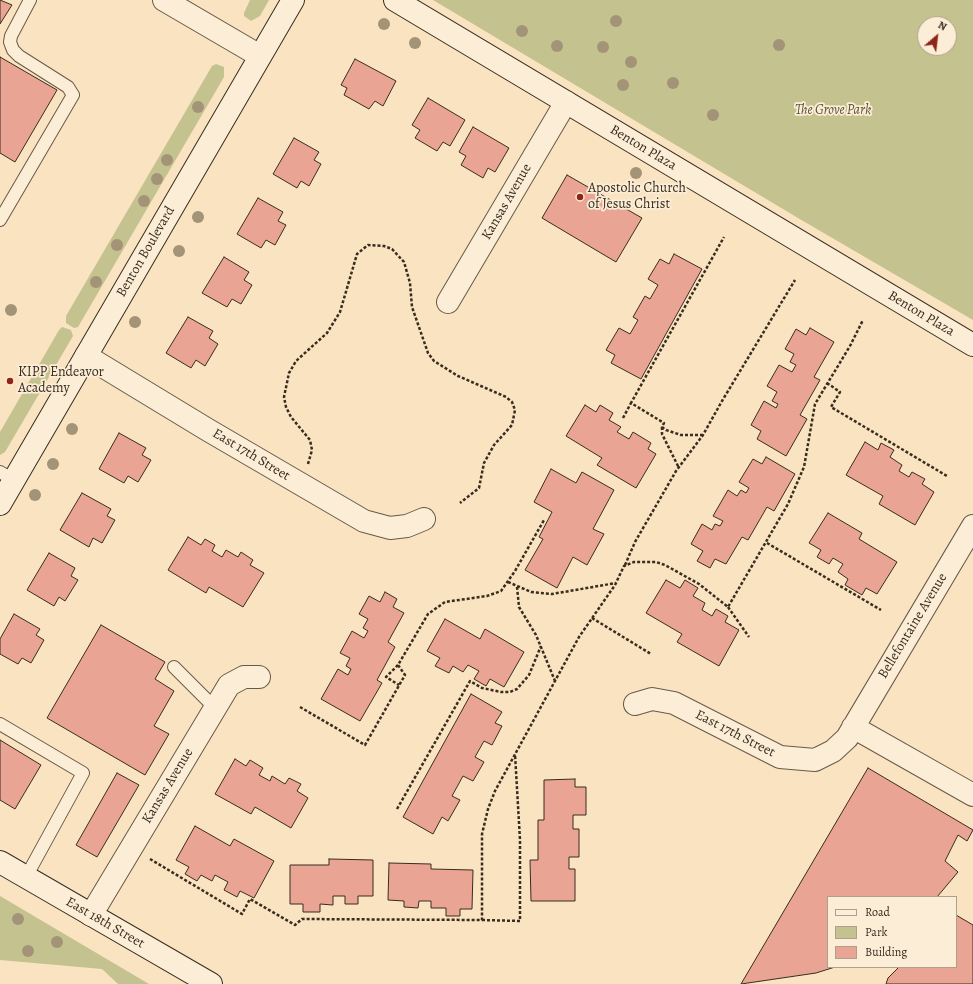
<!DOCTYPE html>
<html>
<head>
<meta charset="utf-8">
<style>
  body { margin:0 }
  #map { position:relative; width:973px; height:984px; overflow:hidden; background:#fae3c1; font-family:Alegreya,serif }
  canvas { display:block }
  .legend { position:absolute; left:827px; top:896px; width:130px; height:72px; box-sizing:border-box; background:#fcedd7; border:1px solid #aea08d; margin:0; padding:5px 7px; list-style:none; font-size:12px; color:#382d1f }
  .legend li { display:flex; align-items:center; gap:8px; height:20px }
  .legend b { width:20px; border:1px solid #aea08d }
  .north { position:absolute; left:917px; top:16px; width:40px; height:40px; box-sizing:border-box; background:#fcedd7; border:1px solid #aea08d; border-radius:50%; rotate:28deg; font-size:11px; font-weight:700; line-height:16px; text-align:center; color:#382d1f }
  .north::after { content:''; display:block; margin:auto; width:14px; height:18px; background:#8f2418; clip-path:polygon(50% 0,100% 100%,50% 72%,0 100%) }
</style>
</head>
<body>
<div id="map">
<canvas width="973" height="984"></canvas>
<ul class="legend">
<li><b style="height:5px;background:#fcedd7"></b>Road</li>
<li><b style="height:11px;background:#c4c28f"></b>Park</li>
<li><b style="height:11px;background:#e9a494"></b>Building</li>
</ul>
<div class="north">N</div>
</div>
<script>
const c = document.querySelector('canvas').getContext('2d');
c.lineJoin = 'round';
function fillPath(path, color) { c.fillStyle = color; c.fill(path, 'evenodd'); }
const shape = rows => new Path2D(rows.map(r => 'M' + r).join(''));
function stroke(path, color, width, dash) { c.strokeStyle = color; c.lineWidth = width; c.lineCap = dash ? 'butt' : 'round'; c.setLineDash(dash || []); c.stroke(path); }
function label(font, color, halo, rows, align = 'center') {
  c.font = font + ' Alegreya,serif'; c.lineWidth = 3.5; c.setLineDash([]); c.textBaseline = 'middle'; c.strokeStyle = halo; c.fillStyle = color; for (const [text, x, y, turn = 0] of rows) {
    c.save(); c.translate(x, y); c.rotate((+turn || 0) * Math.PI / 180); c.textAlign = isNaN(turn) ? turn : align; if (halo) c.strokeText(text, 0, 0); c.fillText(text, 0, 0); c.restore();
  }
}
fillPath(shape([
  [250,0,269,0,260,16,251,21,244,16,244,13],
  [433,0,973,0,973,320,798,218],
  [925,24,949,24,949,48,925,48],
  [216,64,224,67,224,77,78,327,74,328,66,323,66,316,212,66],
  [62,327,71,330,73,336,5,452,0,455,0,432,59,330],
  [0,896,149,984,118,984,102,969,0,960]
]), '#c4c28f');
const building = shape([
  [0,0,12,5,0,24,0,0],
  [0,57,57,90,15,162,0,153,0,57],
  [355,59,396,81,383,106,375,101,369,109,344,95,347,88,341,85,355,59],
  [428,98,465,120,450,146,443,142,437,151,415,138,420,130,412,125,428,98],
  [473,127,509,148,495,172,488,168,483,178,461,165,466,156,459,152,473,127],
  [294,138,319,152,314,160,321,164,309,186,301,181,297,188,273,174,294,138],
  [567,175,642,218,616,262,542,218,567,175],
  [258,198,283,212,278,221,286,225,275,245,266,240,261,248,237,234,258,198],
  [674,254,702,269,641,379,611,363,615,355,606,350,619,328,630,334,638,320,633,317,645,296,650,299,658,285,648,279,660,259,669,264,674,254],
  [224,257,249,272,244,280,252,285,241,304,232,299,227,307,202,293,224,257],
  [188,317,213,331,209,338,218,344,205,366,196,360,191,368,166,353,188,317],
  [810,328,834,342,814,377,820,380,800,415,807,419,786,456,757,439,761,431,751,425,764,401,776,408,778,404,772,401,777,392,767,386,779,365,792,372,796,365,790,362,794,354,785,349,796,329,806,335,810,328],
  [585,405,596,412,600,405,613,413,609,420,621,427,617,432,629,439,633,432,651,443,648,449,656,454,636,488,597,465,602,458,566,436,585,405],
  [119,433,146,448,142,455,151,460,138,482,128,476,124,483,99,469,119,433],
  [865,442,878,450,881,443,894,450,890,457,902,465,899,471,909,477,912,472,925,479,922,484,934,492,915,525,879,504,883,496,846,475,865,442],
  [766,457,795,474,774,511,767,507,748,540,742,537,726,564,715,559,710,568,697,561,703,551,691,544,702,524,712,530,715,524,720,526,723,521,713,516,728,490,737,496,741,490,746,493,749,488,739,482,753,459,762,464,766,457],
  [551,469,576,483,582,472,614,490,593,529,604,534,587,565,573,557,557,588,525,570,543,539,539,537,552,512,534,502,551,469],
  [82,493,111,509,107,516,115,520,102,543,93,538,89,547,60,530,82,493],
  [828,513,862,533,859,539,897,562,877,594,866,588,862,595,845,585,848,579,838,572,843,564,833,558,829,564,817,557,821,550,809,543,828,513],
  [188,537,201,545,205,539,215,545,212,551,222,557,226,550,238,557,241,552,253,560,250,565,264,573,243,607,209,587,206,593,168,570,188,537],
  [49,553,75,568,71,576,78,580,65,601,59,597,54,606,27,590,49,553],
  [666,580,680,588,685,580,698,588,693,596,705,603,702,610,712,616,716,609,728,616,725,622,739,630,719,666,677,642,682,634,646,613,666,580],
  [385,592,397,599,393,607,404,613,388,642,395,647,377,680,382,683,360,721,321,699,338,669,348,675,351,669,346,666,350,658,340,653,352,631,364,638,368,631,363,628,368,619,359,614,369,596,380,602,385,592],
  [14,614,40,629,36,635,44,640,31,663,22,658,18,664,0,654,0,639,14,614],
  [445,619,480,639,485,629,524,652,504,687,490,679,486,686,474,679,479,671,468,665,463,672,453,666,449,673,435,666,440,658,427,651,445,619],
  [101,625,165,662,155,679,174,691,154,726,169,734,145,775,47,718,101,625],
  [471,694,502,712,495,723,502,726,492,745,484,741,475,757,484,762,473,781,463,776,452,796,460,800,448,821,442,817,433,834,403,817,471,694],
  [0,740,41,765,15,809,0,800,0,740],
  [235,759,246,766,250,760,263,768,259,775,270,781,272,776,285,784,289,778,301,784,297,791,308,798,291,828,255,807,251,814,215,794,235,759],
  [868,768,973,830,967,841,958,835,945,861,958,872,937,897,828,897,828,967,835,967,816,973,741,984,868,768],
  [117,773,139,785,97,857,76,845,117,773],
  [575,779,575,787,586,787,586,815,573,815,573,829,579,829,579,857,569,857,569,869,575,869,575,901,531,901,530,860,538,860,538,820,544,820,544,780,575,779],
  [195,826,230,846,234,839,274,861,254,898,240,891,237,897,224,890,228,882,215,875,212,881,201,875,197,881,185,874,189,867,176,860,195,826],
  [329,859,373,860,373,896,358,896,358,904,345,904,345,896,333,896,333,905,320,904,320,912,303,912,303,904,290,904,290,865,329,865,329,859],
  [389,863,431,864,431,869,473,870,472,909,460,909,460,916,446,916,446,908,431,908,431,901,419,901,418,908,404,907,404,901,388,900,389,863],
  [956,915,973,925,973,984,886,984,888,978,899,967,956,967,956,915]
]);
fillPath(building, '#e9a494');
stroke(building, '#382d1f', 1);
const lane = shape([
  [0,220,73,95,68,87,19,56,13,50,10,42,11,36,30,0],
  [0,472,14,480],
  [174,667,215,708],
  [0,724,83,773,26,877]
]);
const street = shape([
  [164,0,260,56],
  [448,302,566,102],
  [86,356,208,430,364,521,390,528,407,526,424,519],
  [635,704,652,699,674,703,780,757,815,760,833,751,847,738,973,526],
  [853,727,973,795],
  [91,915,229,685,244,677,259,677]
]);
const secondary = shape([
  [395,0,973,345],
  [0,504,293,0],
  [0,862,211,984]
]);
stroke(lane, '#685a48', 14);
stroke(street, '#685a48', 24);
stroke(secondary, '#382d1f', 24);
stroke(shape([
  [827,383,840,392,831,407,947,476],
  [623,418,631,403],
  [662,427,662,434,679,468],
  [703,435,681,435,666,430,662,427,664,423,631,403,724,237],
  [308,464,312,450,310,440,291,417,286,407,284,397,289,373,296,361,327,333,340,312,357,254,368,245,384,246,392,249,404,262,410,283,412,307,428,353,434,361,458,376,506,397,512,402,515,410,512,425,494,445,484,463,479,488,460,503],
  [767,543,881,610],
  [625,565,635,542,676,471,703,435,722,401,795,280],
  [508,582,531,592,552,594,616,583],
  [517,587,519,607,536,635,555,681],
  [728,607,749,637],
  [592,618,651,654],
  [398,665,386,677,399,685],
  [300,707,365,745,405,675,398,665,428,614,445,602,487,596,501,591,515,571,544,520],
  [397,809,470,681,482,688,501,692,510,692,517,689,529,675,541,646],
  [150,859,242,914,250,899,295,925,302,919,482,920,482,834,488,809,495,791,579,637,615,585,624,566,634,562,656,562,665,565,699,584,728,607,788,504,804,467,815,404,850,346,863,320],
  [482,920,520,921,520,840,515,754]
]), '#382d1f', 2.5, [3, 2]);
stroke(lane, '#fcedd7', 12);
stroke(street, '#fcedd7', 22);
stroke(secondary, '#fcedd7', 22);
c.fillStyle = '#a39377';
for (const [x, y] of [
  [616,21],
  [384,24],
  [522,31],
  [415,43],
  [779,45],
  [557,46],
  [603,47],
  [631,62],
  [673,83],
  [623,85],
  [198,107],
  [713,115],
  [167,160],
  [636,173],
  [157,179],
  [144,201],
  [198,217],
  [117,245],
  [179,251],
  [96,282],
  [11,310],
  [135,322],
  [72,429],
  [53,464],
  [35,495],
  [18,919],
  [57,942],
  [28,951]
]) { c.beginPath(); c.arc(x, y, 6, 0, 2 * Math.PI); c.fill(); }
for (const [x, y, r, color] of [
  [580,197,4,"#8f2418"],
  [10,381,4,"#8f2418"]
]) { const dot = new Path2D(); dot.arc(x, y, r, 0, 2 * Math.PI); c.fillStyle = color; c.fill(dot); stroke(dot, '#fcedd7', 1.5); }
label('italic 14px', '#5b523b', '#fcedd7', [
  ["The Grove Park",833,111]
]);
label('14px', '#382d1f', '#fcedd7', [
  ["Benton Plaza",643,148,31],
  ["Kansas Avenue",507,202,-60],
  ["Benton Boulevard",146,252,-60],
  ["Benton Plaza",921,314,31],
  ["East 17th Street",251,455,31],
  ["Bellefontaine Avenue",913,626,-59],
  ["East 17th Street",735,734,27],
  ["Kansas Avenue",168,786,-59],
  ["East 18th Street",105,923,30]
]);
label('14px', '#382d1f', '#fcedd7', [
  ["Apostolic Church",588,189],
  ["of Jesus Christ",588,205],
  ["KIPP Endeavor",18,373],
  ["Academy",18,389]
], 'left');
</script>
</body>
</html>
